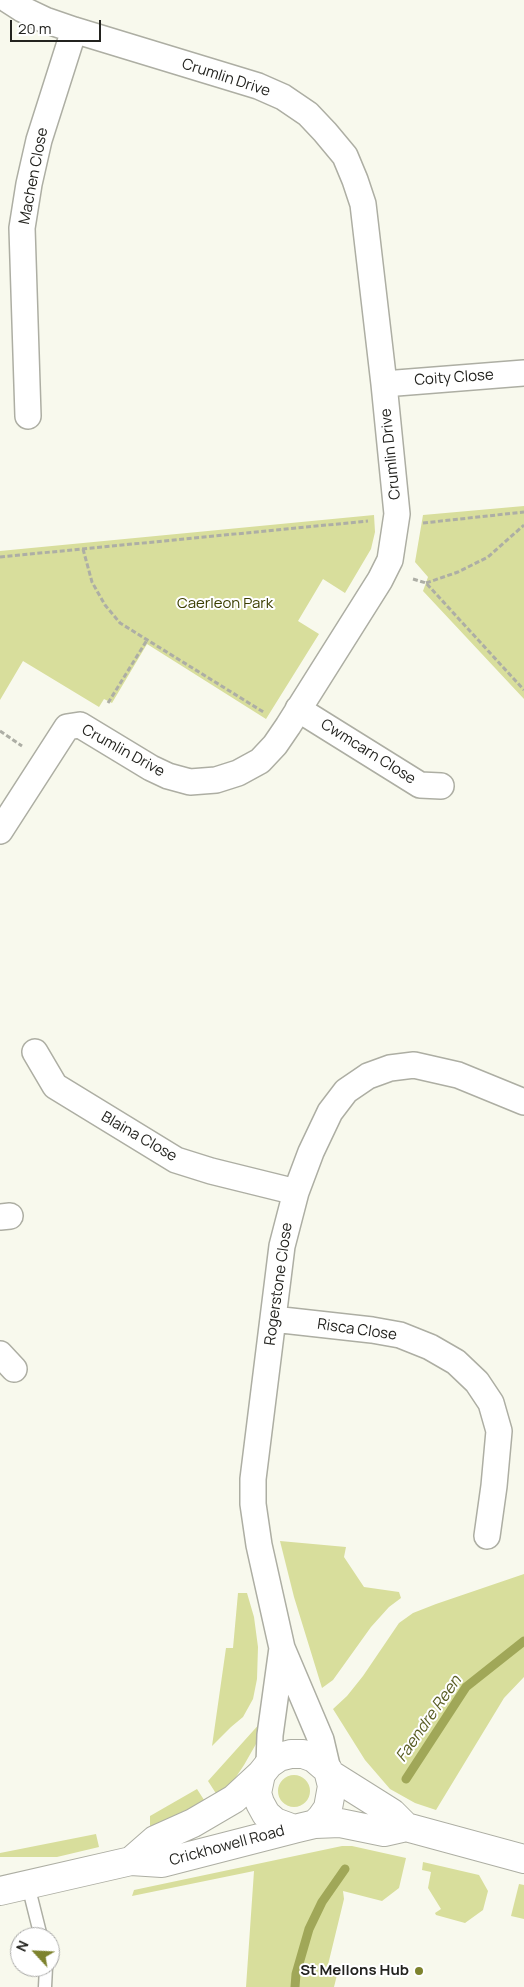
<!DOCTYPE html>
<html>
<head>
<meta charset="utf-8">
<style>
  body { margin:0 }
  #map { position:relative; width:524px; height:1987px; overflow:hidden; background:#f8f9ed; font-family:Manrope,sans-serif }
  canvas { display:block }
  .north { position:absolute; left:10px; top:1927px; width:50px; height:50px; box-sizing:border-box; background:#fff; border:1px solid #a7a7a5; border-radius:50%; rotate:295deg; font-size:14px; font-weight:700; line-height:20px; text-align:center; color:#23231f }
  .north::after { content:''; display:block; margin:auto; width:18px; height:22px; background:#7d822d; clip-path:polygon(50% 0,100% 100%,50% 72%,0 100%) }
  .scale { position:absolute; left:10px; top:20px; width:91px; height:22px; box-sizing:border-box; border:2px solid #23231f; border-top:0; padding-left:6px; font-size:15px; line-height:18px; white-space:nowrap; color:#23231f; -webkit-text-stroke:4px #fff; paint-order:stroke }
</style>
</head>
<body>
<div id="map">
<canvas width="524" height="1987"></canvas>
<div class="north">N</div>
<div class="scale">20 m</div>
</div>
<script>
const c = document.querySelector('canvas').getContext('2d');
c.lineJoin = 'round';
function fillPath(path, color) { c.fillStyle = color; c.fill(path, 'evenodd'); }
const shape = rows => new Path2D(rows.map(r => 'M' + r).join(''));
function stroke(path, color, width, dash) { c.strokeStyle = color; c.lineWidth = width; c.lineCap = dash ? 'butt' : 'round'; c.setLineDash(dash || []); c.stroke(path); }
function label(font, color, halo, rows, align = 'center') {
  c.font = font + ' Manrope,sans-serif'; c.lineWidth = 4; c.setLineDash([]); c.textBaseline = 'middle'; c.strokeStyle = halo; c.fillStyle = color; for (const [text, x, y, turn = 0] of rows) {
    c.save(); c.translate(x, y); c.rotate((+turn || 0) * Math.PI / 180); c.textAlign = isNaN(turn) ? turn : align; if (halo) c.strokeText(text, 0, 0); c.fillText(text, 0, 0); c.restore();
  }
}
fillPath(shape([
  [524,506,524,699,423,591,428,577,415,562,423,515],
  [374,515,375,532,371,549,345,593,323,579,298,621,319,634,266,719,147,644,112,703,104,699,99,707,23,661,0,700,0,551],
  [280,1541,346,1547,344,1557,364,1587,399,1592,401,1598,389,1607,371,1627,333,1680,322,1688,294,1597],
  [524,1574,524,1677,504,1698,436,1810,415,1803,390,1789,365,1760,333,1709,347,1696,363,1676,399,1623,413,1613,436,1604],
  [238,1593,247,1593,254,1617,258,1647,257,1679,253,1699,243,1717,231,1727,212,1746,226,1648,233,1648],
  [262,1721,256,1744,244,1765,234,1780,217,1795,208,1781],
  '278 1791a16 16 0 1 1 32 0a16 16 0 1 1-32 0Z',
  [197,1789,206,1803,150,1830,150,1816],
  [96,1834,99,1847,57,1857,0,1857,0,1853],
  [342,1846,352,1846,406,1858,399,1888,382,1901,343,1891,344,1899,326,1973,337,1975,334,1987,246,1987,254,1871,132,1896,134,1890],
  [423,1862,479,1875,488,1891,483,1910,465,1923,436,1915,435,1913,441,1909,428,1888,431,1872,422,1870],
  [519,1884,524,1885,524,1919,511,1916]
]), '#d8de9c');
stroke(shape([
  [406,1779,466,1687,524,1641],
  [295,1987,296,1974,309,1929,322,1902,345,1869]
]), '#a0a758', 9);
const service = shape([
  [28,1885,41,1937],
  [45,1987,46,1967]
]);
const minor = shape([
  [384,384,524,373],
  [28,416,22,228,29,184,39,140,74,30],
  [298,709,420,785,441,786],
  [0,831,67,727,80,725,151,768,168,776,190,782,216,780,238,773,260,761,275,745,288,726,380,580,390,560,397,514,384,384,363,204,355,180,345,156,325,132,308,114,283,97,258,86,74,30,45,20,22,9,8,0],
  [35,1052,55,1086,176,1160,211,1171,296,1192],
  [0,1217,10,1216],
  [273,1319,372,1330,400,1335,430,1347,456,1362,477,1382,491,1403,499,1431,494,1486,487,1536],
  [0,1354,14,1369],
  [269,1764,270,1735,282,1648],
  [328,1770,321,1740,282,1648,259,1545,253,1504,253,1479,282,1246,296,1192,311,1152,330,1112,346,1091,368,1076,390,1068,414,1065,458,1075,524,1102]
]);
const tertiary = shape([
  [291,1754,303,1754,314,1758,328,1770,332,1786,328,1808,321,1818,315,1824,294,1829,275,1822,266,1814,260,1803,257,1793,261,1774,269,1764,279,1757,291,1754],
  [330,1774,392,1813,406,1827],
  [315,1824,340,1823,384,1832,406,1827,524,1859],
  [131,1861,155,1840,193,1823,234,1799,261,1774],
  [0,1891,131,1861,162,1863,294,1829]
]);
stroke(service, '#adaea3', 15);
stroke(minor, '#adaea3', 28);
stroke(tertiary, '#adaea3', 30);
stroke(shape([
  [423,523,524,512],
  [83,549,92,582,105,605,120,623,265,713],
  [0,557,368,521],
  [413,579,426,583,524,690],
  [426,583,458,572,488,557,524,525],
  [108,703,147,640],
  [0,731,22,746]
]), '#adaea5', 3, [5, 2.5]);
stroke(service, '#fff', 12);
stroke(minor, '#fff', 25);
stroke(tertiary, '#fff', 28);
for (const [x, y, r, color] of [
  [419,1971,5,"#7d822d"]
]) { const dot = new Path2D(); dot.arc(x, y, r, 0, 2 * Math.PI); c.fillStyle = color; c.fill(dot); stroke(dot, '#fff', 2); }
label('15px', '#23231f', '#fff', [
  ["Crumlin Drive",226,78,18],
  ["Machen Close",34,176,-79],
  ["Coity Close",454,378,-4],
  ["Crumlin Drive",391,454,-96],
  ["Crumlin Drive",123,751,29],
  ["Cwmcarn Close",368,752,32],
  ["Blaina Close",139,1137,30],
  ["Rogerstone Close",279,1284,-82],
  ["Risca Close",357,1330,8],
  ["Crickhowell Road",227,1846,-15]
]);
label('15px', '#3b3e00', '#fff', [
  ["Caerleon Park",225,604]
]);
label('bold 15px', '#23231f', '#fff', [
  ["St Mellons Hub",409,1971]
], 'right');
label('italic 16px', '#585c22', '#fff', [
  ["Faendre Reen",429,1719,-55]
]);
</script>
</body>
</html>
